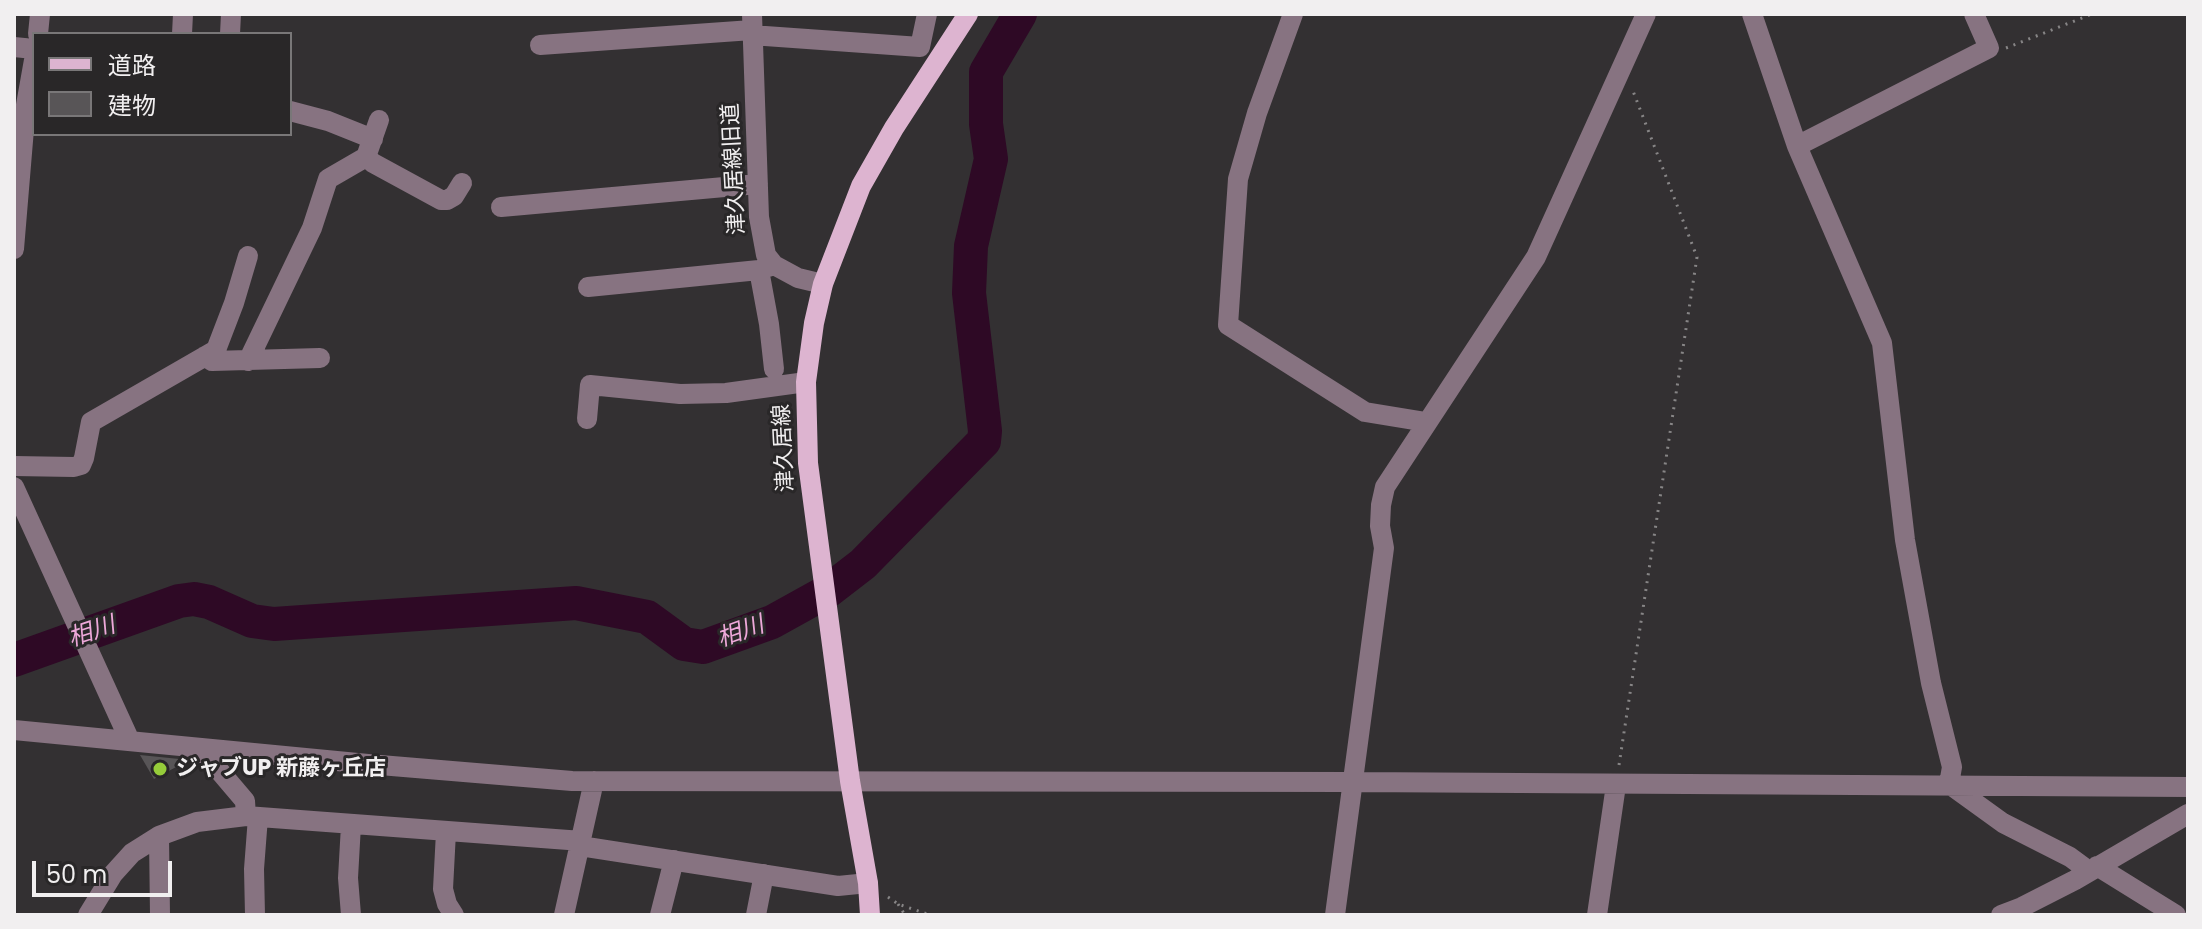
<!DOCTYPE html>
<html>
<head>
<meta charset="utf-8">
<style>
  body { margin:0 }
  #map { position:relative; width:2202px; height:929px; overflow:hidden; background:#333032; font-family:Poppins,"Noto Sans JP",sans-serif }
  canvas { display:block }
  .frame { position:absolute; inset:0; border:16px solid #f1eff0; pointer-events:none }
  .legend { position:absolute; left:32px; top:32px; width:260px; height:104px; box-sizing:border-box; background:#292728; border:2px solid #797778; margin:0; padding:10px 14px; list-style:none; font-size:24px; color:#f1eff0 }
  .legend li { display:flex; align-items:center; gap:16px; height:40px }
  .legend b { width:40px; border:2px solid #797778 }
  .scale { position:absolute; left:32px; top:861px; width:140px; height:36px; box-sizing:border-box; border:4px solid #f1eff0; border-top:0; padding-left:10px; font-size:24px; line-height:28px; white-space:nowrap; color:#f1eff0; -webkit-text-stroke:6px #292728; paint-order:stroke }
</style>
</head>
<body>
<div id="map">
<canvas width="2202" height="929"></canvas>
<div class="frame"></div>
<ul class="legend">
<li><b style="height:10px;background:#ddb4d0"></b>道路</li>
<li><b style="height:22px;background:#585557"></b>建物</li>
</ul>
<div class="scale">50 m</div>
</div>
<script>
const c = document.querySelector('canvas').getContext('2d');
c.lineJoin = 'round';
const shape = rows => new Path2D(rows.map(r => 'M' + r).join(''));
function stroke(path, color, width, dash) { c.strokeStyle = color; c.lineWidth = width; c.lineCap = dash ? 'butt' : 'round'; c.setLineDash(dash || []); c.stroke(path); }
function fillPath(path, color) { c.fillStyle = color; c.fill(path, 'evenodd'); }
function label(font, color, halo, rows, align = 'center') {
  c.font = font + ' Poppins,"Noto Sans JP",sans-serif'; c.lineWidth = 6; c.setLineDash([]); c.textBaseline = 'middle'; c.strokeStyle = halo; c.fillStyle = color; for (const [text, x, y, turn = 0] of rows) {
    c.save(); c.translate(x, y); c.rotate((+turn || 0) * Math.PI / 180); c.textAlign = isNaN(turn) ? turn : align; if (halo) c.strokeText(text, 0, 0); c.fillText(text, 0, 0); c.restore();
  }
}
stroke(shape([
  [14,660,179,601,194,599,209,602,252,621,274,624,576,603,647,617,684,644,703,647,772,622,828,591,863,564,984,441,985,431,969,293,971,246,991,159,986,124,986,72,1020,14]
]), '#2e0925', 34);
fillPath(shape([
  [140,755,189,760,154,779]
]), '#585557');
stroke(shape([
  [2006,48,2092,14],
  [1619,765,1697,257,1633,91],
  [888,897,898,904,930,915],
  [898,904,905,915]
]), '#878586', 3, [2, 6]);
stroke(shape([
  [752,14,759,217,766,255,774,265,798,278,823,284],
  [1293,14,1257,113,1238,179,1228,325,1365,412,1426,422],
  [1752,14,1797,146,1882,343,1905,540,1931,683,1952,767,1949,784],
  [38,34,40,14],
  [182,34,183,14],
  [230,34,231,14],
  [751,35,920,47,927,14],
  [540,45,752,30],
  [14,47,34,49],
  [290,111,328,121,373,139],
  [1797,146,1989,48,1974,14],
  [366,157,373,163,441,200,447,200,454,196,462,183],
  [501,207,758,184],
  [14,249,26,105,34,60],
  [759,270,769,324,774,369],
  [588,287,759,270,774,265],
  [205,356,212,361,320,358],
  [248,361,312,228,328,179,366,157,379,120],
  [587,419,590,385,680,394,726,393,806,382],
  [14,466,74,467,81,465,84,458,91,422,216,350,234,303,248,256],
  [14,487,130,741],
  [14,730,368,764,572,781,1353,782,2188,787],
  [200,748,245,801,246,816],
  [1949,784,2003,823,2070,857,2089,871],
  [446,832,443,889,447,904,454,915],
  [580,846,838,886,868,883],
  [2097,866,2176,915],
  [88,915,113,874,132,853,159,836],
  [160,915,159,836,197,822,246,816,582,841],
  [255,915,254,869,258,817],
  [351,915,348,878,351,825],
  [564,915,594,781],
  [660,915,674,860],
  [756,915,764,874],
  [1335,915,1384,548,1380,526,1381,505,1385,487,1536,257,1646,14],
  [1597,915,1616,785],
  [2001,915,2022,907,2075,880,2188,814]
]), '#877381', 20);
stroke(shape([
  [870,915,868,883,850,781,808,463,806,382,814,323,823,284,861,186,894,128,968,14]
]), '#ddb4d0', 20);
for (const [x, y, r, color] of [
  [160,769,8,"#96cc3a"]
]) { const dot = new Path2D(); dot.arc(x, y, r, 0, 2 * Math.PI); c.fillStyle = color; c.fill(dot); stroke(dot, '#292728', 3); }
label('22px', '#f1eff0', '#292728', [
  ["津久居線旧道",735,169,-93],
  ["津久居線",785,448,-93]
]);
label('bold 22px', '#f1eff0', '#292728', [
  ["ジャブUP 新藤ヶ丘店",176,769]
], 'left');
label('italic 24px', '#eda8d9', '#292728', [
  ["相川",92,633,-19],
  ["相川",741,633,-20]
]);
</script>
</body>
</html>
